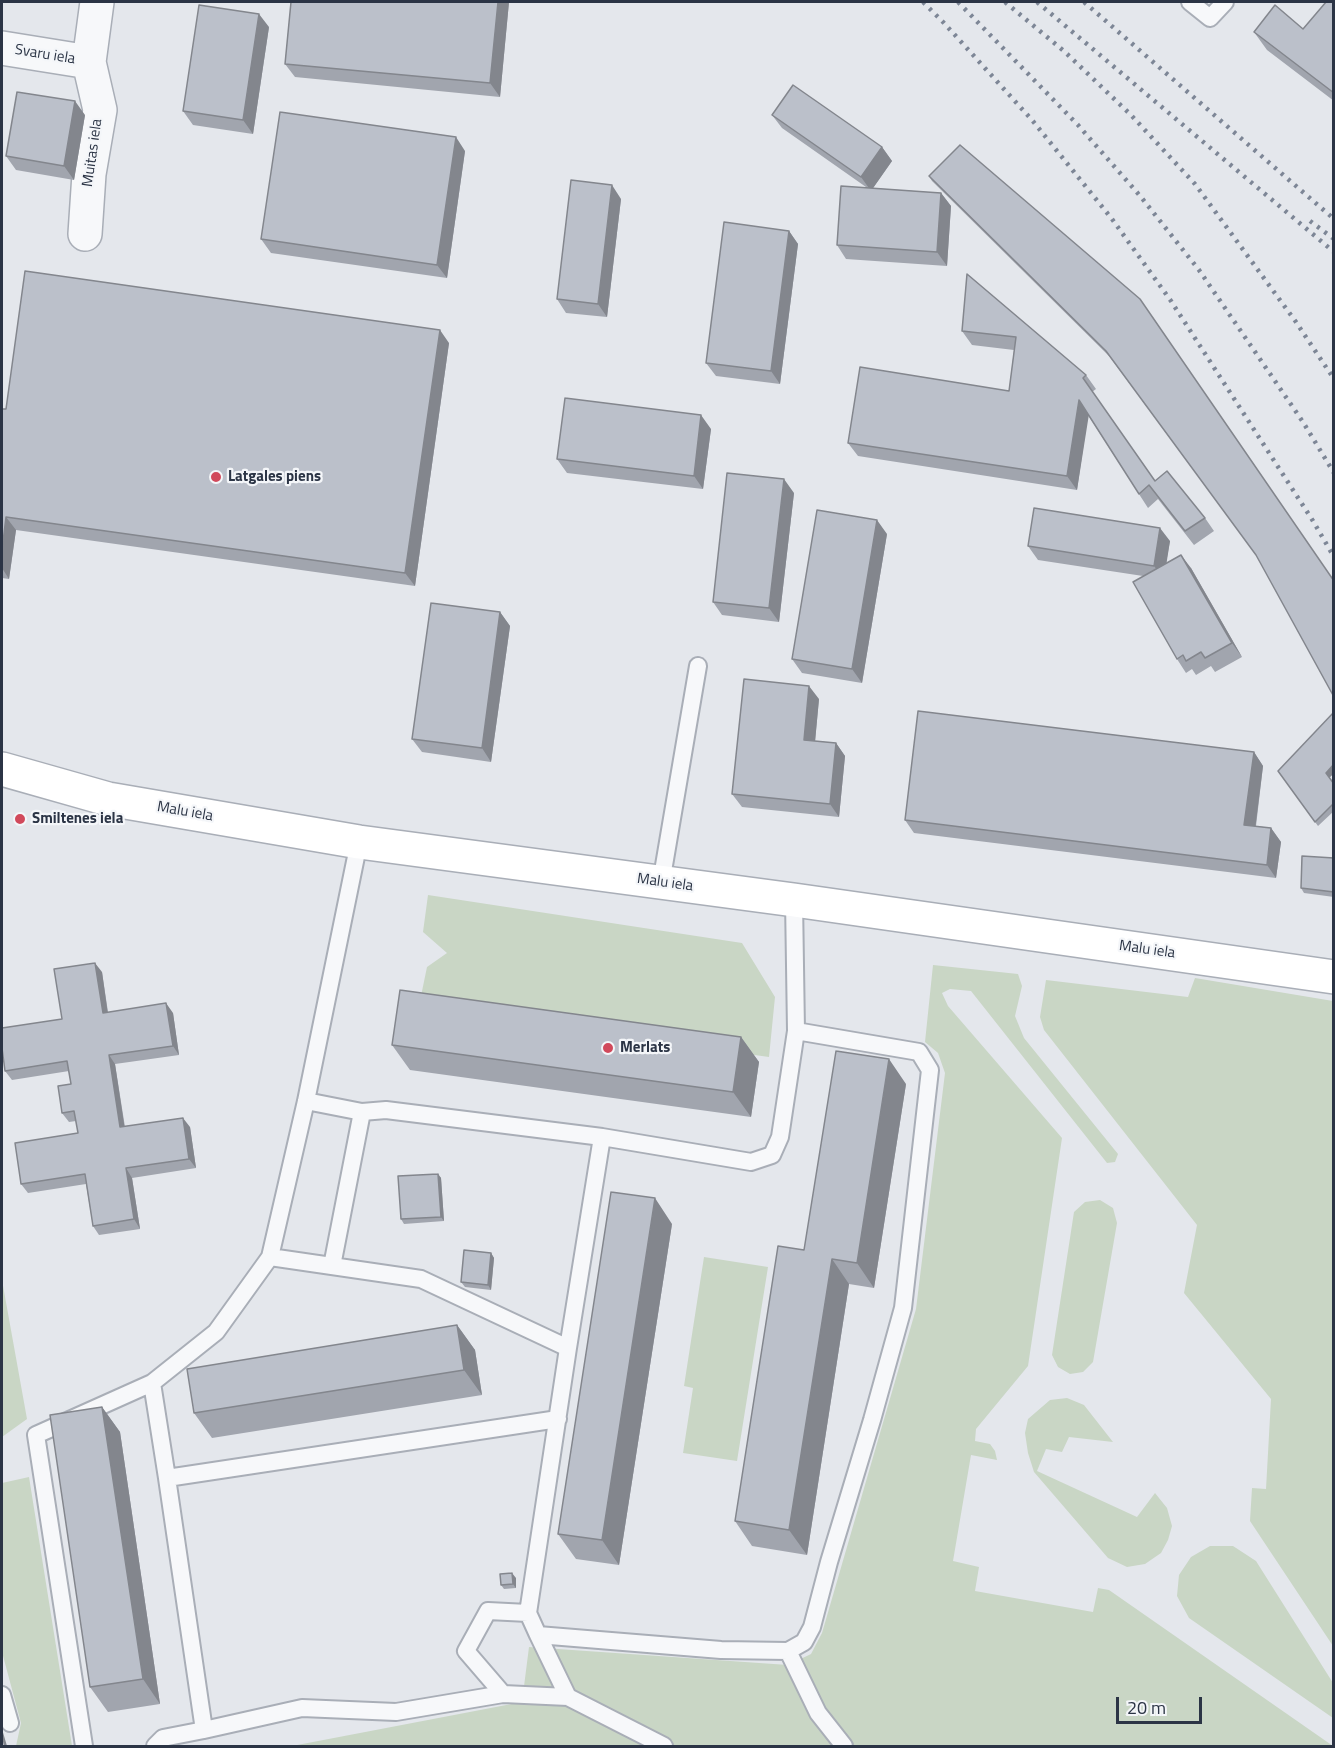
<!DOCTYPE html>
<html>
<head>
<meta charset="utf-8">
<style>
  body { margin:0 }
  #map { position:relative; width:1335px; height:1748px; overflow:hidden; background:#e4e7ec; font-family:"Titillium Web",sans-serif }
  canvas { display:block }
  .frame { position:absolute; inset:0; border:3px solid #2b3445; pointer-events:none }
  .scale { position:absolute; left:1116px; top:1697px; width:86px; height:27px; box-sizing:border-box; border:3px solid #2b3445; border-top:0; padding-left:8px; font-size:18px; line-height:21px; white-space:nowrap; color:#2b3445; -webkit-text-stroke:4px #f4f6f9; paint-order:stroke }
</style>
</head>
<body>
<div id="map">
<canvas width="1335" height="1748"></canvas>
<div class="frame"></div>
<div class="scale">20 m</div>
</div>
<script>
const c = document.querySelector('canvas').getContext('2d');
c.lineJoin = 'round';
function fillPath(path, color) { c.fillStyle = color; c.fill(path, 'evenodd'); }
const shape = rows => new Path2D(rows.map(r => 'M' + r).join(''));
function stroke(path, color, width, dash) { c.strokeStyle = color; c.lineWidth = width; c.lineCap = dash ? 'butt' : 'round'; c.setLineDash(dash || []); c.stroke(path); }
function label(font, color, halo, rows, align = 'center') {
  c.font = font + ' "Titillium Web",sans-serif'; c.lineWidth = 4.5; c.setLineDash([]); c.textBaseline = 'middle'; c.strokeStyle = halo; c.fillStyle = color; for (const [text, x, y, turn = 0] of rows) {
    c.save(); c.translate(x, y); c.rotate((+turn || 0) * Math.PI / 180); c.textAlign = isNaN(turn) ? turn : align; if (halo) c.strokeText(text, 0, 0); c.fillText(text, 0, 0); c.restore();
  }
}
fillPath(shape([
  [428,895,742,943,775,997,769,1057,447,1012,421,996,427,967,447,953,423,932],
  [933,965,1018,974,1022,986,1015,1016,1024,1038,1118,1154,1115,1162,1107,1163,971,991,950,989,942,993,948,1006,1062,1138,1028,1366,976,1429,975,1441,990,1444,995,1451,997,1460,971,1455,953,1561,979,1567,975,1591,1093,1612,1098,1588,1109,1590,1333,1746,292,1746,522,1702,529,1647,788,1665,811,1654,822,1633,916,1309,945,1073,938,1053,925,1042],
  [1195,978,1333,1001,1333,1646,1250,1521,1252,1488,1266,1489,1271,1399,1184,1293,1197,1225,1044,1030,1040,1017,1046,980,1188,997],
  [1100,1200,1113,1208,1117,1223,1093,1362,1083,1372,1070,1374,1058,1367,1052,1355,1074,1212,1085,1202],
  [704,1257,768,1267,737,1461,683,1453,693,1388,684,1386],
  [2,1280,27,1419,2,1437],
  [1067,1398,1084,1405,1113,1442,1069,1437,1062,1452,1046,1449,1037,1471,1137,1517,1155,1493,1167,1508,1172,1526,1168,1540,1161,1553,1145,1564,1127,1567,1108,1558,1034,1472,1028,1453,1025,1433,1028,1419,1050,1400],
  [29,1477,72,1746,16,1746,21,1723,2,1652,2,1483],
  [1210,1546,1233,1546,1256,1561,1333,1683,1333,1718,1189,1618,1177,1596,1179,1575,1191,1557]
]), '#c9d6c5');
const lane = shape([
  [1190,2,1210,18,1225,2],
  [359,842,306,1101,270,1257,216,1332,152,1383,167,1478,558,1419],
  [661,883,698,666],
  [306,1101,362,1112,386,1110,602,1137,751,1162,772,1155,780,1137,796,1031,794,900],
  [602,1137,568,1348,528,1613,538,1635,721,1650,788,1651,804,1642,812,1627,829,1562,872,1420,903,1308,930,1070,919,1052,796,1031],
  [270,1257,421,1279,568,1348],
  [332,1266,362,1112],
  [538,1635,568,1697],
  [788,1651,818,1713,844,1746],
  [503,1694,466,1651,488,1611,528,1613],
  [2,1695,10,1723],
  [204,1730,302,1708,396,1712,503,1694,568,1697,664,1746],
  [84,1746,36,1435,152,1383],
  [155,1746,163,1738,204,1730,167,1478]
]);
const street = shape([
  [2,48,89,62],
  [85,234,89,174,100,110,89,62,97,2]
]);
const secondary = shape([
  [2,769,108,799,359,842,794,900,1334,977]
]);
stroke(lane, '#a9aeb7', 20);
stroke(street, '#a9aeb7', 36);
stroke(secondary, '#a9aeb7', 36);
stroke(lane, '#f7f8fa', 16);
stroke(street, '#f7f8fa', 33);
stroke(secondary, '#fff', 33);
stroke(shape([
  [923,2,944,23,1032,120,1112,219,1171,301,1313,521,1334,557],
  [958,2,1078,125,1141,197,1199,270,1303,422,1334,473],
  [1005,2,1065,52,1131,115,1195,184,1296,322,1334,379],
  [1037,2,1334,252],
  [1084,2,1334,219],
  [1310,221,1334,239]
]), '#7d8696', 4.5, [3, 6]);
fillPath(shape([
  [291,2,509,2,500,97,295,77,285,64],
  [1334,2,1334,101,1267,50,1254,32,1303,29],
  [269,27,253,134,193,125,183,111],
  [85,115,74,180,16,170,6,156],
  [772,115,882,147,892,161,873,188,941,193,951,206,947,266,846,259,837,245,866,187,782,128],
  [960,145,1257,555,1109,356,932,181,929,176],
  [465,151,447,278,271,253,261,239],
  [621,199,607,317,566,313,557,299],
  [789,231,798,244,780,384,716,376,706,363],
  [967,274,1086,375,1096,389,1092,392,1155,481,1205,518,1214,531,1194,545,1158,499,1148,508,1088,415,1077,490,858,456,848,443,1009,391,1014,350,972,345,962,331],
  [449,343,415,586,16,530,9,579,2,578,2,409,6,409],
  [711,429,703,489,567,473,557,459],
  [794,493,779,622,722,615,713,602],
  [887,534,862,683,802,673,792,659],
  [1170,541,1166,563,1191,568,1242,657,1215,672,1211,666,1196,675,1192,669,1186,673,1177,659,1143,576,1038,560,1028,546],
  [500,612,510,626,491,762,422,752,412,739],
  [819,699,815,741,836,743,845,756,839,817,742,807,732,794],
  [1254,752,1263,766,1256,826,1271,828,1281,842,1276,878,914,833,905,820],
  [1278,771,1334,773,1329,778,1334,784,1334,811,1318,826],
  [1334,858,1334,897,1304,893,1301,888],
  [102,972,108,1012,173,1013,179,1055,115,1064,125,1127,190,1127,196,1168,132,1178,140,1229,99,1235,93,1226,86,1184,28,1193,21,1184,78,1133,76,1121,69,1122,62,1113,71,1084,69,1071,12,1080,5,1071,62,1019],
  [741,1037,759,1062,751,1117,410,1070,392,1045],
  [906,1084,874,1288,849,1284,807,1555,752,1546,735,1521,804,1250],
  [438,1174,441,1178,444,1221,404,1224,401,1219],
  [672,1224,619,1565,576,1559,558,1534],
  [491,1253,494,1258,491,1290,465,1287,461,1282],
  [457,1325,475,1350,482,1395,212,1438,194,1413],
  [102,1407,120,1432,160,1704,108,1712,90,1687],
  [516,1578,516,1588,504,1589,501,1585]
]), '#a1a5ae');
fillPath(shape([
  [498,2,509,2,500,97,490,83],
  [259,14,269,27,253,134,243,120],
  [75,101,85,115,74,180,64,166],
  [456,137,465,151,447,278,437,265],
  [882,147,892,161,871,191,861,177],
  [612,185,621,199,607,317,598,304],
  [941,193,951,206,947,266,937,252],
  [789,231,798,244,780,384,771,371],
  [440,330,449,343,415,586,405,573],
  [1079,400,1089,414,1077,490,1067,476],
  [701,415,711,429,703,489,694,476],
  [784,479,794,493,779,622,769,608],
  [6,517,16,530,9,579,2,568,2,550],
  [877,520,887,534,862,683,852,669],
  [1160,528,1170,541,1164,579,1154,566],
  [1181,555,1191,568,1242,657,1232,643],
  [500,612,510,626,491,762,482,748],
  [809,686,819,699,814,753,804,740],
  [836,743,845,756,839,817,830,804],
  [1254,752,1263,766,1254,838,1244,825],
  [1334,764,1334,773,1329,778,1326,773],
  [1271,828,1281,842,1276,878,1267,865],
  [95,963,102,972,109,1022,103,1013],
  [166,1003,173,1013,179,1055,173,1046],
  [741,1037,759,1062,751,1117,733,1092],
  [109,1055,115,1064,126,1137,120,1127],
  [889,1059,906,1084,874,1288,857,1263],
  [183,1118,190,1127,196,1168,189,1159],
  [126,1168,132,1178,140,1229,134,1219],
  [438,1174,441,1178,444,1221,441,1217],
  [655,1198,672,1224,619,1565,602,1540],
  [491,1253,494,1258,491,1290,488,1285],
  [832,1259,849,1284,807,1555,789,1530],
  [457,1325,475,1350,482,1395,464,1370],
  [102,1407,120,1432,160,1704,143,1679],
  [512,1573,516,1578,516,1588,513,1584],
  [2,1729,7,1746,5,1746,2,1735]
]), '#83868d');
const building = shape([
  [291,2,498,2,490,83,285,64,291,2],
  [1326,2,1334,2,1334,93,1254,32,1275,5,1303,29,1326,2],
  [199,5,259,14,243,120,183,111,199,5],
  [793,85,882,147,861,177,772,115,793,85],
  [17,92,75,101,64,166,6,156,17,92],
  [280,112,456,137,437,265,261,239,280,112],
  [960,145,1140,299,1334,581,1334,697,1256,555,1106,351,929,176,960,145],
  [571,180,612,185,598,304,557,299,571,180],
  [841,186,941,193,937,252,837,245,841,186],
  [724,222,789,231,771,371,706,363,724,222],
  [25,271,440,330,405,573,6,517,2,550,2,409,6,409,25,271],
  [967,274,1086,375,1083,378,1155,481,1167,471,1205,518,1185,531,1149,485,1139,494,1079,400,1067,476,848,443,860,367,1009,391,1016,337,962,331,967,274],
  [565,398,701,415,694,476,557,459,565,398],
  [727,473,784,479,769,608,713,602,727,473],
  [1034,508,1160,528,1154,566,1028,546,1034,508],
  [817,510,877,520,852,669,792,659,817,510],
  [1181,555,1232,643,1205,658,1201,652,1186,661,1183,655,1177,659,1133,582,1181,555],
  [431,603,500,612,482,748,412,739,431,603],
  [744,679,809,686,804,740,836,743,830,804,732,794,744,679],
  [918,711,1254,752,1244,825,1271,828,1267,865,905,820,918,711],
  [1334,712,1334,764,1326,773,1334,784,1334,803,1315,822,1278,771,1334,712],
  [1302,856,1334,858,1334,892,1301,888,1302,856],
  [95,963,103,1013,166,1003,173,1046,109,1055,120,1127,183,1118,189,1159,126,1168,134,1219,93,1226,85,1174,21,1184,15,1143,78,1133,74,1111,62,1113,58,1086,71,1084,67,1061,5,1071,2,1048,2,1028,62,1019,54,969,95,963],
  [400,990,741,1037,733,1092,392,1045,400,990],
  [836,1051,889,1059,857,1263,832,1259,789,1530,735,1521,778,1246,804,1250,836,1051],
  [438,1174,441,1217,401,1219,398,1176,438,1174],
  [611,1192,655,1198,602,1540,558,1534,611,1192],
  [464,1250,491,1253,488,1285,461,1282,464,1250],
  [457,1325,464,1370,194,1413,187,1369,457,1325],
  [102,1407,143,1679,90,1687,50,1415,102,1407],
  [512,1573,513,1584,501,1585,500,1574,512,1573],
  [2,1735,5,1746,2,1746,2,1735]
]);
fillPath(building, '#bbc0ca');
stroke(building, '#83868d', 1.5);
for (const [x, y, r, color] of [
  [216,477,6,"#d1495b"],
  [20,819,6,"#d1495b"],
  [608,1048,6,"#d1495b"]
]) { const dot = new Path2D(); dot.arc(x, y, r, 0, 2 * Math.PI); c.fillStyle = color; c.fill(dot); stroke(dot, '#f4f6f9', 2); }
label('15px', '#2b3445', '#f4f6f9', [
  ["Svaru iela",45,55,9],
  ["Muitas iela",93,153,-82],
  ["Malu iela",185,812,10],
  ["Malu iela",665,883,8],
  ["Malu iela",1147,950,8]
]);
label('bold 15px', '#2b3445', '#f4f6f9', [
  ["Latgales piens",228,477],
  ["Smiltenes iela",32,819],
  ["Merlats",620,1048]
], 'left');
</script>
</body>
</html>
